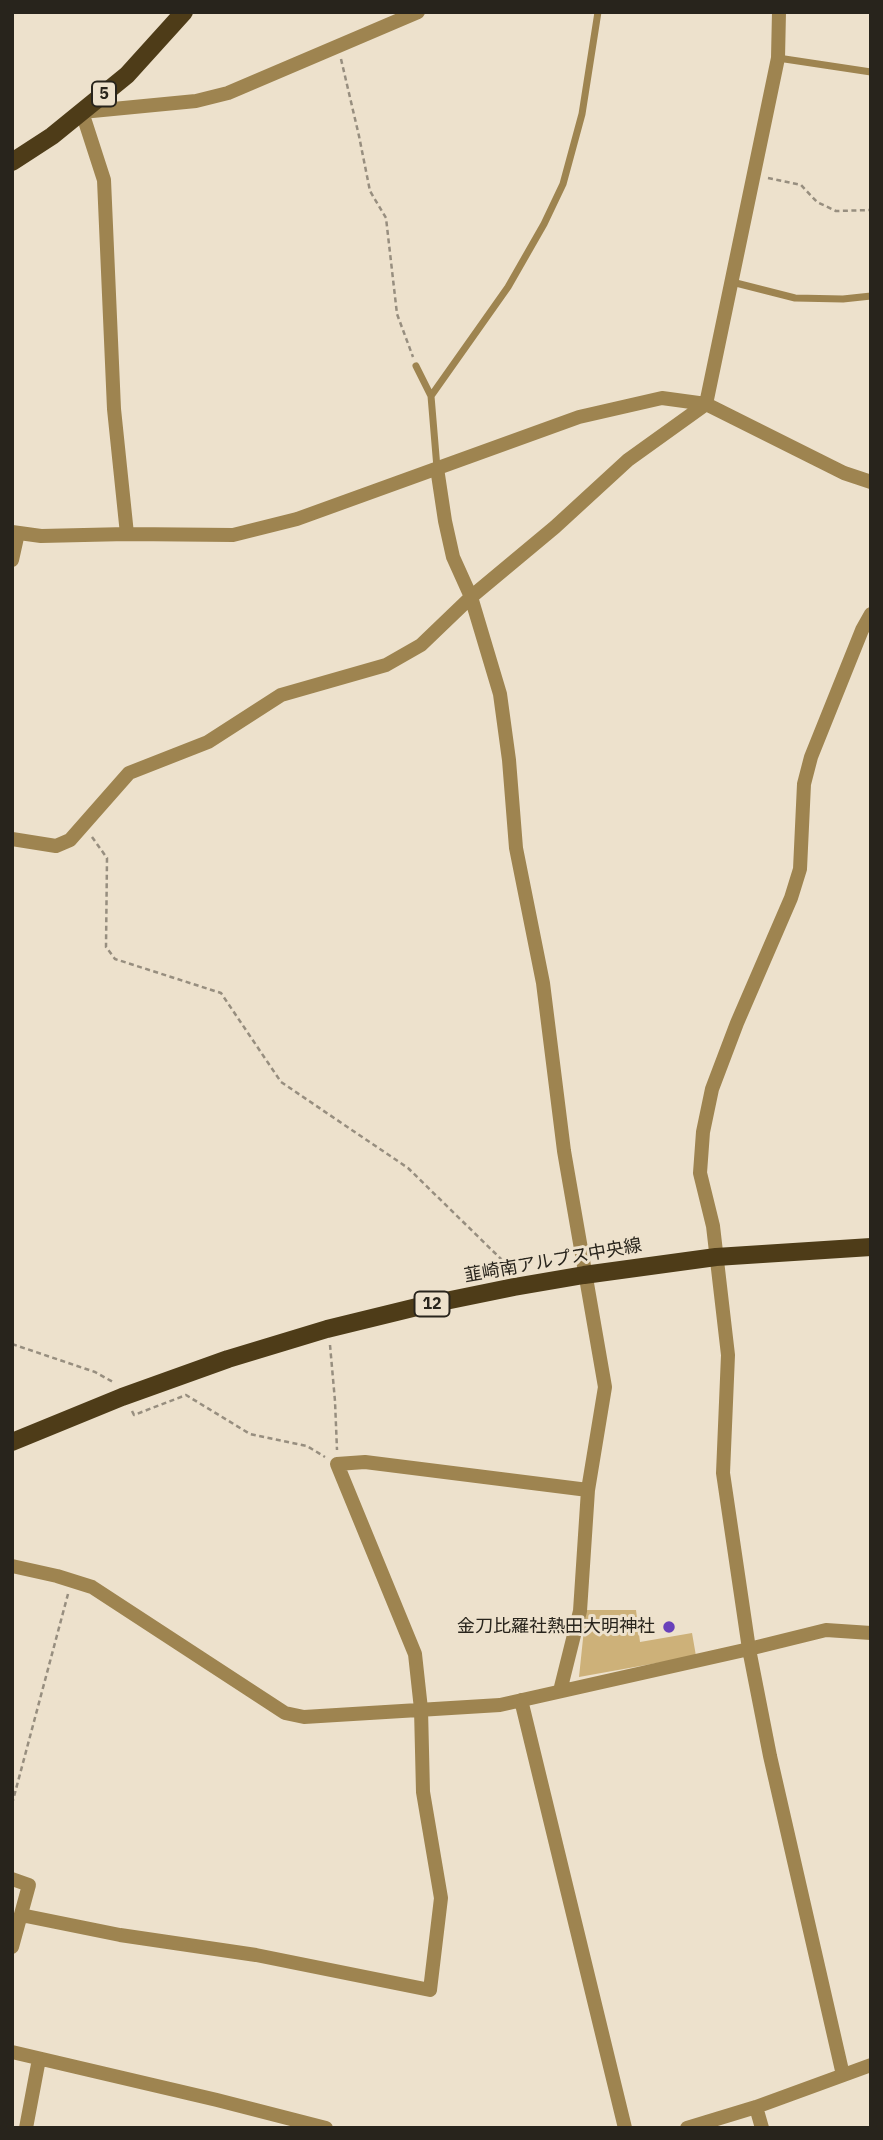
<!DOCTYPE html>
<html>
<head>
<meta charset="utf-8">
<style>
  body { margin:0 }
  #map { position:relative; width:883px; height:2140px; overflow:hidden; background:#ede1cc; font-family:"IBM Plex Sans",sans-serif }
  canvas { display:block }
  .frame { position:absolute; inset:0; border:14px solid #28241c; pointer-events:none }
</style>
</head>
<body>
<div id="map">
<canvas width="883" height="2140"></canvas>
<div class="frame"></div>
</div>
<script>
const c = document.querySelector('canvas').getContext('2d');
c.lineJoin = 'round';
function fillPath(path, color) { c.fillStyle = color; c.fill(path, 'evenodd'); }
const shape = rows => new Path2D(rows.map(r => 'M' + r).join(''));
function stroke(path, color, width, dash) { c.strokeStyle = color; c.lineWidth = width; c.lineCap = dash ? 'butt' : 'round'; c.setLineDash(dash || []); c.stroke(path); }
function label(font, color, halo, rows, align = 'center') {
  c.font = font + ' "IBM Plex Sans","Noto Sans JP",sans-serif'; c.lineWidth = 6; c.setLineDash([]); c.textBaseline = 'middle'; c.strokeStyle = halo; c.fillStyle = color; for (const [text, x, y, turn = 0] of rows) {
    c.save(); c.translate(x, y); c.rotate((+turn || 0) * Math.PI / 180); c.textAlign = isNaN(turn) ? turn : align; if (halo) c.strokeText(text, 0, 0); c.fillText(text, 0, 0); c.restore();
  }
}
fillPath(shape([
  [586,1610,636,1610,640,1642,692,1633,696,1656,579,1677]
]), '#cdb179');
stroke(shape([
  [341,59,359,136,370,191,386,218,397,314,413,357],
  [768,178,801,185,817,202,836,211,871,210],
  [92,837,107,858,106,947,115,959,221,993,281,1082,408,1168,501,1259,508,1273],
  [12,1344,95,1372,113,1382],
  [330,1345,335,1401,337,1450],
  [132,1411,134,1415,186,1395,250,1434,307,1446,325,1457],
  [12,1804,68,1594]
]), '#978e7f', 2.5, [5, 3.5]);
stroke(shape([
  [778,58,871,72],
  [732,282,795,298,843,299,871,296],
  [416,366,431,396],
  [437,468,431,396,508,287,544,224,563,184,582,114,598,12]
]), '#9e8450', 7);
stroke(shape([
  [437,468,445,521,453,557,471,597,500,694,509,760,516,848,543,983,564,1151,605,1387,588,1490,580,1611,560,1691],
  [12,532,41,536,127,534,233,535,297,519,579,417,662,398,706,404,844,473,871,482],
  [127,534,114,409,104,180,82,112,196,101,228,93,418,12],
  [12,560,18,533],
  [12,839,56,846,70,840,129,773,208,742,281,695,386,665,421,645,471,597,555,527,628,460,706,404,778,58,779,12],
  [12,1566,57,1576,92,1587,285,1713,304,1717,500,1705,749,1649,826,1630,871,1633],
  [521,1700,625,2128],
  [12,1879,29,1885,12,1947],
  [21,1915,120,1935,256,1955,430,1990,441,1898,423,1792,421,1709,415,1654,337,1464,365,1462,588,1490],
  [12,2052,217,2100,326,2128],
  [843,2075,770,1756,749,1649,723,1473,728,1355,713,1226,700,1173,703,1132,712,1089,737,1023,791,898,800,869,804,784,811,757,862,630,871,614],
  [756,2107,762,2128],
  [26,2128,39,2059],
  [687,2128,756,2107,871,2065]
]), '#9e8450', 14);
stroke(shape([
  [12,162,52,136,127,75,184,12],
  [12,1442,122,1397,228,1359,327,1329,421,1306,514,1287,584,1275,716,1257,871,1247]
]), '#4e3c18', 18);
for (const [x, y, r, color] of [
  [669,1627,7,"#6941ba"]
]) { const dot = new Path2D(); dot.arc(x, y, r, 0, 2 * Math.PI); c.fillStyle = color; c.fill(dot); stroke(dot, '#ede1cc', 2.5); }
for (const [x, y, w] of [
  [104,94,24],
  [432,1304,35]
]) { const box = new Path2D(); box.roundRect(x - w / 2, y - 12.5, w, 25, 5); c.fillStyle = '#ede1cc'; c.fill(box); stroke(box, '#28241c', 2); }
label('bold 16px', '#28241c', null, [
  ["5",104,94],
  ["12",432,1304]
]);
label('18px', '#28241c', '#ede1cc', [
  ["韮崎南アルプス中央線",553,1261,-10]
]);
label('18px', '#28241c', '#ede1cc', [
  ["金刀比羅社熱田大明神社",655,1627]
], 'right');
</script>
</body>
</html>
